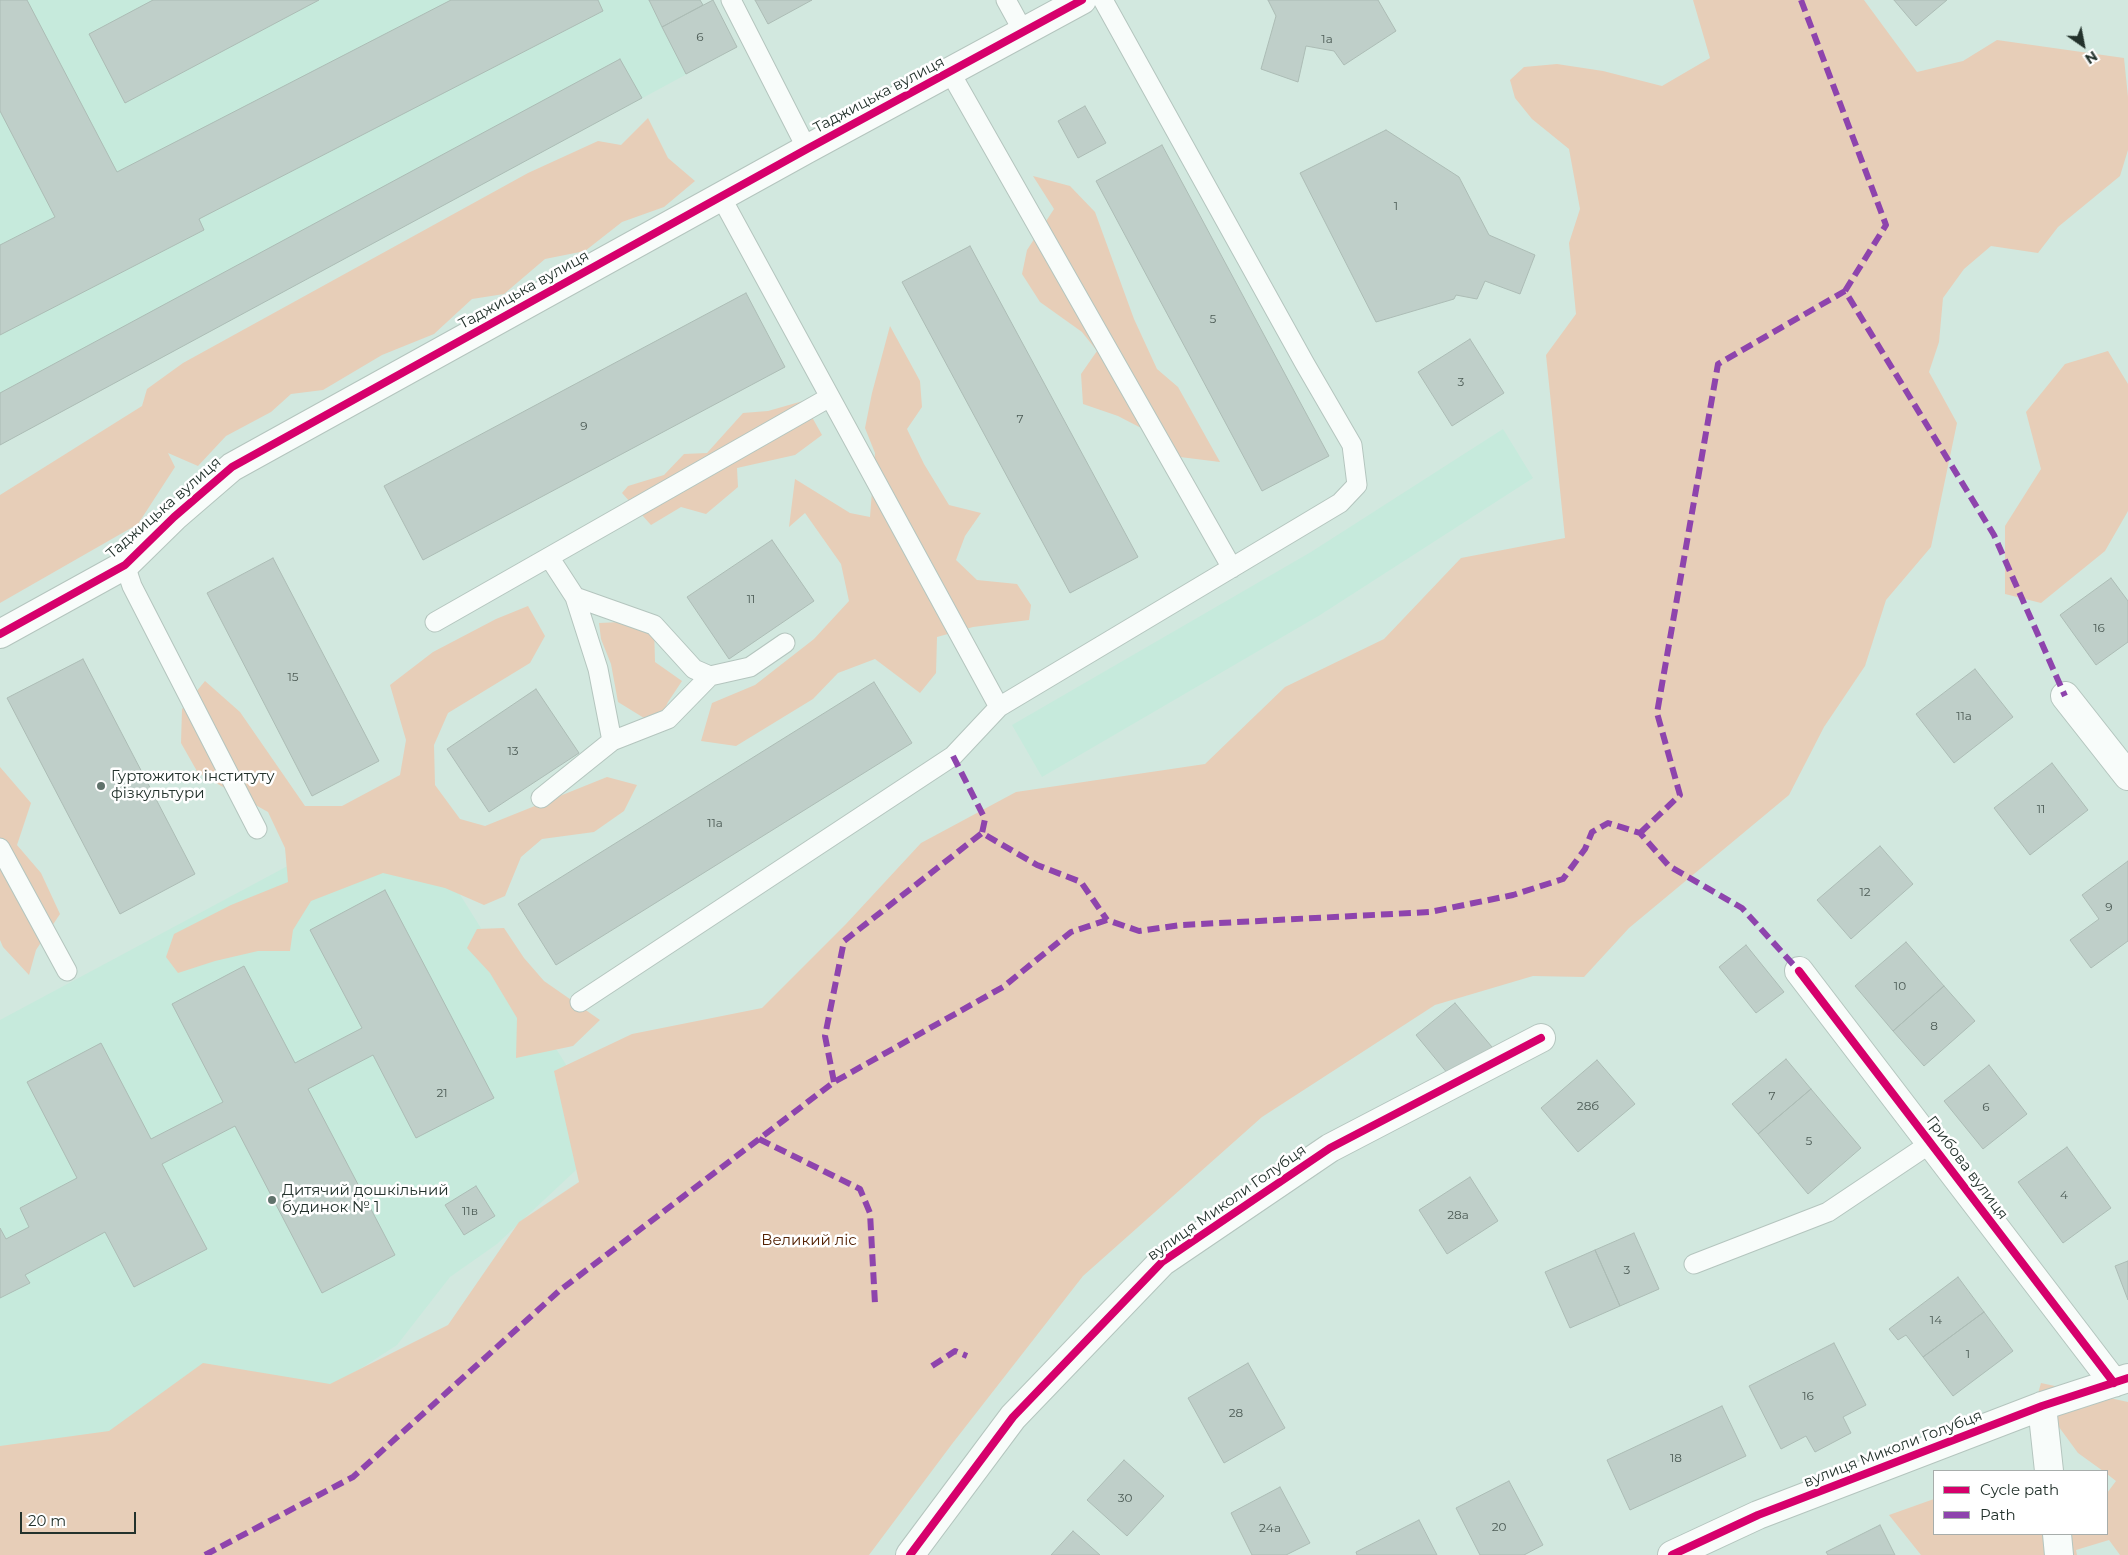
<!DOCTYPE html>
<html>
<head>
<meta charset="utf-8">
<style>
  body { margin:0 }
  #map { position:relative; width:2128px; height:1555px; overflow:hidden; background:#d2e8df; font-family:Montserrat,sans-serif }
  canvas { display:block }
  .legend { position:absolute; left:1933px; top:1470px; width:175px; height:65px; box-sizing:border-box; background:#fff; border:1px solid #a7adab; margin:0; padding:6px 9px; list-style:none; font-size:15px; color:#23322c }
  .legend li { display:flex; align-items:center; gap:10px; height:25px }
  .legend b { width:25px; border:1px solid #a7adab }
  .north { position:absolute; left:2058px; top:20px; width:50px; height:50px; -webkit-text-stroke:4px #fff; paint-order:stroke; rotate:147deg; font-size:14px; font-weight:700; line-height:20px; text-align:center; color:#23322c }
  .north::after { content:''; display:block; margin:auto; width:18px; height:22px; background:#23322c; clip-path:polygon(50% 0,100% 100%,50% 72%,0 100%) }
  .scale { position:absolute; left:20px; top:1512px; width:116px; height:22px; box-sizing:border-box; border:2px solid #23322c; border-top:0; padding-left:6px; font-size:15px; line-height:18px; white-space:nowrap; color:#23322c; -webkit-text-stroke:4px #fff; paint-order:stroke }
</style>
</head>
<body>
<div id="map">
<canvas width="2128" height="1555"></canvas>
<ul class="legend">
<li><b style="height:6px;background:#d6006c"></b>Cycle path</li>
<li><b style="height:6px;background:#8e44ad"></b>Path</li>
</ul>
<div class="north">N</div>
<div class="scale">20 m</div>
</div>
<script>
const c = document.querySelector('canvas').getContext('2d');
c.lineJoin = 'round';
function fillPath(path, color) { c.fillStyle = color; c.fill(path, 'evenodd'); }
const shape = rows => new Path2D(rows.map(r => 'M' + r).join(''));
function stroke(path, color, width, dash) { c.strokeStyle = color; c.lineWidth = width; c.lineCap = dash ? 'butt' : 'round'; c.setLineDash(dash || []); c.stroke(path); }
function label(font, color, halo, rows, align = 'center') {
  c.font = font + ' Montserrat,sans-serif'; c.lineWidth = 5; c.setLineDash([]); c.textBaseline = 'middle'; c.strokeStyle = halo; c.fillStyle = color; for (const [text, x, y, turn = 0] of rows) {
    c.save(); c.translate(x, y); c.rotate((+turn || 0) * Math.PI / 180); c.textAlign = isNaN(turn) ? turn : align; if (halo) c.strokeText(text, 0, 0); c.fillText(text, 0, 0); c.restore();
  }
}
fillPath(shape([
  [0,0,700,0,737,47,0,445],
  [1503,429,1533,478,1320,615,1042,777,1012,725,1311,552],
  [381,816,411,816,603,1124,592,1155,497,1244,450,1277,397,1345,73,1555,0,1555,0,1020]
]), '#c6eadc');
fillPath(shape([
  [1693,0,1864,0,1917,72,1963,61,1997,40,2124,58,2128,97,2128,150,2120,176,2058,227,2038,253,1991,246,1964,269,1943,298,1939,342,1929,372,1957,423,1931,547,1886,600,1865,666,1824,727,1789,795,1629,928,1584,977,1533,976,1435,1005,1262,1117,1083,1276,952,1444,869,1555,0,1555,0,1446,109,1431,203,1363,330,1384,448,1325,519,1222,579,1182,554,1071,632,1034,762,1008,846,924,921,843,1016,792,1205,764,1285,687,1384,639,1461,558,1565,538,1546,355,1576,314,1569,243,1580,209,1569,149,1532,119,1515,98,1510,80,1524,67,1557,64,1603,71,1662,86,1710,58],
  [648,118,668,158,695,181,664,207,622,222,585,251,545,259,504,294,472,299,434,334,382,355,323,390,291,394,271,412,226,436,198,466,168,453,175,467,138,524,0,603,0,495,142,406,147,389,183,363,528,173,598,141,621,145],
  [1033,176,1070,186,1095,212,1134,319,1157,369,1178,387,1220,462,1180,457,1165,434,1145,430,1118,416,1083,404,1081,374,1097,351,1082,332,1040,302,1022,274,1027,250,1054,209],
  [890,326,920,381,922,407,907,429,924,464,949,505,981,513,965,536,956,560,977,580,1017,584,1031,605,1029,620,973,627,937,637,936,673,920,693,875,659,838,673,813,699,736,746,701,741,712,703,755,685,814,639,849,601,841,564,805,513,789,527,795,479,850,513,870,517,875,453,865,428,872,393],
  [2108,351,2128,384,2128,511,2105,551,2041,603,2005,594,2005,526,2041,469,2026,412,2065,364],
  [803,401,822,435,795,455,737,468,738,487,706,514,681,507,651,525,622,493,628,486,664,475,684,454,707,453,743,413,768,411],
  [528,606,545,636,530,663,448,713,434,745,435,785,460,819,485,826,607,777,637,785,624,811,594,832,542,839,521,857,505,896,484,905,445,888,383,873,311,901,293,930,290,951,258,951,215,961,178,973,166,957,174,934,231,905,288,882,285,848,268,812,198,773,181,743,182,709,205,681,240,712,305,806,342,806,400,775,406,740,390,685,433,652,496,619],
  [643,621,654,625,655,662,682,681,668,702,657,726,618,702,611,664,601,639,599,623],
  [0,767,31,803,17,845,41,873,60,914,36,950,29,975,3,947,0,940],
  [504,928,524,958,544,981,600,1020,573,1046,516,1058,517,1018,490,973,467,948,477,929],
  [2041,1383,2128,1402,2128,1555,2120,1555,2109,1540,2076,1550,2077,1555,1921,1555,1889,1515,1934,1499,1934,1534,2107,1534,2107,1493,2116,1481,2107,1474,2107,1471,2103,1471,2078,1453,2037,1397]
]), '#e7ceb8');
const building = shape([
  [0,0,27,0,117,172,451,0,598,0,603,11,199,219,204,230,0,335,0,245,55,217,0,111,0,0],
  [153,0,319,0,125,103,89,34,153,0],
  [649,0,700,0,703,5,662,27,649,0],
  [713,0,737,47,686,74,662,27,713,0],
  [755,0,812,0,768,24,755,0],
  [1268,0,1378,0,1396,31,1344,65,1334,51,1306,46,1298,82,1261,69,1276,16,1268,0],
  [1894,0,1947,0,1916,26,1894,0],
  [620,59,642,98,0,445,0,393,620,59],
  [1085,106,1106,143,1078,158,1058,121,1085,106],
  [1386,130,1459,177,1489,235,1535,255,1520,294,1485,281,1477,299,1456,295,1454,299,1376,322,1300,173,1386,130],
  [1162,145,1329,456,1262,491,1096,181,1162,145],
  [970,246,1138,557,1070,593,902,282,970,246],
  [746,293,785,367,423,560,384,486,746,293],
  [1470,339,1504,393,1452,426,1418,372,1470,339],
  [772,540,814,601,729,659,687,597,772,540],
  [273,558,379,761,312,796,207,593,273,558],
  [2111,578,2128,601,2128,642,2096,665,2060,615,2111,578],
  [83,659,195,874,120,914,7,698,83,659],
  [1975,669,2013,717,1954,763,1916,714,1975,669],
  [874,682,912,743,556,965,518,904,874,682],
  [536,689,579,753,489,812,447,749,536,689],
  [2052,763,2088,810,2030,855,1994,808,2052,763],
  [1880,846,1913,884,1851,939,1817,900,1880,846],
  [2128,861,2128,941,2091,968,2070,940,2099,919,2082,895,2128,861],
  [385,890,494,1098,416,1138,373,1055,308,1089,395,1255,322,1293,235,1126,162,1164,207,1249,134,1287,105,1232,25,1275,30,1283,0,1298,0,1228,6,1239,29,1227,20,1208,77,1178,27,1082,101,1043,151,1139,223,1102,172,1004,244,966,295,1063,362,1028,310,930,385,890],
  [1906,942,1944,986,1893,1031,1855,986,1906,942],
  [1746,945,1784,992,1756,1013,1719,967,1746,945],
  [1944,986,1975,1021,1924,1066,1893,1031,1944,986],
  [1455,1003,1492,1047,1453,1080,1416,1035,1455,1003],
  [1786,1059,1811,1089,1758,1134,1732,1104,1786,1059],
  [1597,1060,1635,1104,1578,1152,1541,1108,1597,1060],
  [1989,1065,2027,1114,1983,1149,1944,1101,1989,1065],
  [1811,1089,1861,1148,1808,1194,1758,1134,1811,1089],
  [2067,1147,2111,1208,2063,1243,2018,1182,2067,1147],
  [1470,1177,1498,1221,1447,1254,1419,1210,1470,1177],
  [476,1186,495,1216,464,1235,445,1205,476,1186],
  [1634,1233,1659,1289,1620,1306,1595,1250,1634,1233],
  [1595,1250,1620,1306,1570,1328,1545,1272,1595,1250],
  [2128,1261,2128,1300,2115,1266,2128,1261],
  [1958,1277,1984,1312,1923,1357,1906,1335,1898,1340,1889,1329,1958,1277],
  [1984,1312,2013,1351,1953,1396,1923,1357,1984,1312],
  [1834,1343,1866,1405,1843,1417,1851,1433,1815,1452,1806,1436,1781,1449,1749,1386,1834,1343],
  [1248,1363,1285,1428,1224,1463,1188,1398,1248,1363],
  [1722,1406,1746,1456,1630,1510,1607,1460,1722,1406],
  [1124,1460,1164,1496,1127,1536,1087,1500,1124,1460],
  [1509,1481,1543,1545,1524,1555,1480,1555,1456,1508,1509,1481],
  [1280,1487,1310,1543,1286,1555,1252,1555,1231,1513,1280,1487],
  [1419,1520,1437,1555,1357,1555,1356,1552,1419,1520],
  [1880,1525,1895,1555,1828,1555,1826,1552,1880,1525],
  [1073,1531,1100,1555,1051,1555,1073,1531]
]);
fillPath(building, '#bfcfc9');
stroke(building, '#acbcb5', 1);
const service = shape([
  [731,0,807,149],
  [1006,0,1023,31],
  [950,72,1232,568],
  [125,565,132,586,257,829],
  [575,597,654,625,694,669,710,676,750,667,785,643],
  [435,622,830,397],
  [999,707,1340,503,1357,485,1352,445,1305,364,1103,0],
  [612,741,668,719,710,676],
  [541,798,612,741,598,669,575,597,549,557],
  [0,848,67,971],
  [580,1002,953,756,999,707,721,197],
  [1694,1264,1828,1212,1931,1143]
]);
const minor = shape([
  [0,634,125,565,174,517,232,467,807,149,1082,0],
  [2065,696,2128,776],
  [1799,971,2114,1383],
  [2042,1406,2049,1471],
  [2057,1534,2059,1555],
  [910,1555,1013,1417,1162,1262,1330,1148,1541,1038],
  [1672,1555,1758,1515,2042,1406,2128,1378]
]);
stroke(service, '#b4c5be', 21);
stroke(minor, '#b4c5be', 30);
stroke(service, '#f8fcfa', 19);
stroke(minor, '#f8fcfa', 28);
stroke(shape([
  [1801,0,1886,225,1845,291],
  [953,756,985,819,982,833,1037,865,1081,882,1107,920],
  [1640,833,1680,795,1657,713,1718,364,1845,291,1994,535,2065,696],
  [834,1082,825,1036,844,941,982,833],
  [759,1139,860,1189,870,1213,875,1304],
  [932,1366,955,1351,967,1356],
  [205,1555,353,1477,559,1291,834,1082,1003,987,1071,932,1107,920,1139,931,1181,925,1430,912,1513,895,1563,879,1585,849,1592,832,1608,823,1640,833,1669,866,1742,908,1799,971]
]), '#8e44ad', 6, [12, 6]);
stroke(shape([
  [0,634,125,565,174,517,232,467,807,149,1082,0],
  [1799,971,2114,1383],
  [910,1555,1013,1417,1162,1262,1330,1148,1541,1038],
  [1672,1555,1758,1515,2042,1406,2128,1378]
]), '#d6006c', 8);
for (const [x, y, r, color] of [
  [101,786,5,"#60726b"],
  [272,1200,5,"#60726b"]
]) { const dot = new Path2D(); dot.arc(x, y, r, 0, 2 * Math.PI); c.fillStyle = color; c.fill(dot); stroke(dot, '#fff', 2); }
label('12px', '#4c5b55', null, [
  ["6",700,37],
  ["1а",1327,39],
  ["1",1396,206],
  ["5",1213,319],
  ["3",1461,382],
  ["7",1020,419],
  ["9",584,426],
  ["11",751,599],
  ["16",2099,628],
  ["15",293,677],
  ["11а",1964,716],
  ["13",513,751],
  ["11",2041,809],
  ["11а",715,823],
  ["12",1865,892],
  ["9",2109,907],
  ["10",1900,986],
  ["8",1934,1026],
  ["21",442,1093],
  ["7",1772,1096],
  ["28б",1588,1106],
  ["6",1986,1107],
  ["5",1809,1141],
  ["4",2064,1195],
  ["11в",470,1211],
  ["28а",1458,1215],
  ["3",1627,1270],
  ["14",1936,1320],
  ["1",1968,1354],
  ["16",1808,1396],
  ["28",1236,1413],
  ["18",1676,1458],
  ["30",1125,1498],
  ["20",1499,1527],
  ["24а",1270,1528]
]);
label('15px', '#23322c', '#fff', [
  ["Таджицька вулиця",879,95,-28],
  ["Таджицька вулиця",524,290,-29],
  ["Таджицька вулиця",164,508,-41],
  ["Грибова вулиця",1967,1168,53],
  ["вулиця Миколи Голубця",1227,1203,-35],
  ["вулиця Миколи Голубця",1893,1449,-21]
]);
label('15px', '#23322c', '#fff', [
  ["Гуртожиток інституту",111,777],
  ["фізкультури",111,794],
  ["Дитячий дошкільний",282,1191],
  ["будинок № 1",282,1208]
], 'left');
label('15px', '#532103', '#fff', [
  ["Великий ліс",809,1241]
]);
</script>
</body>
</html>
